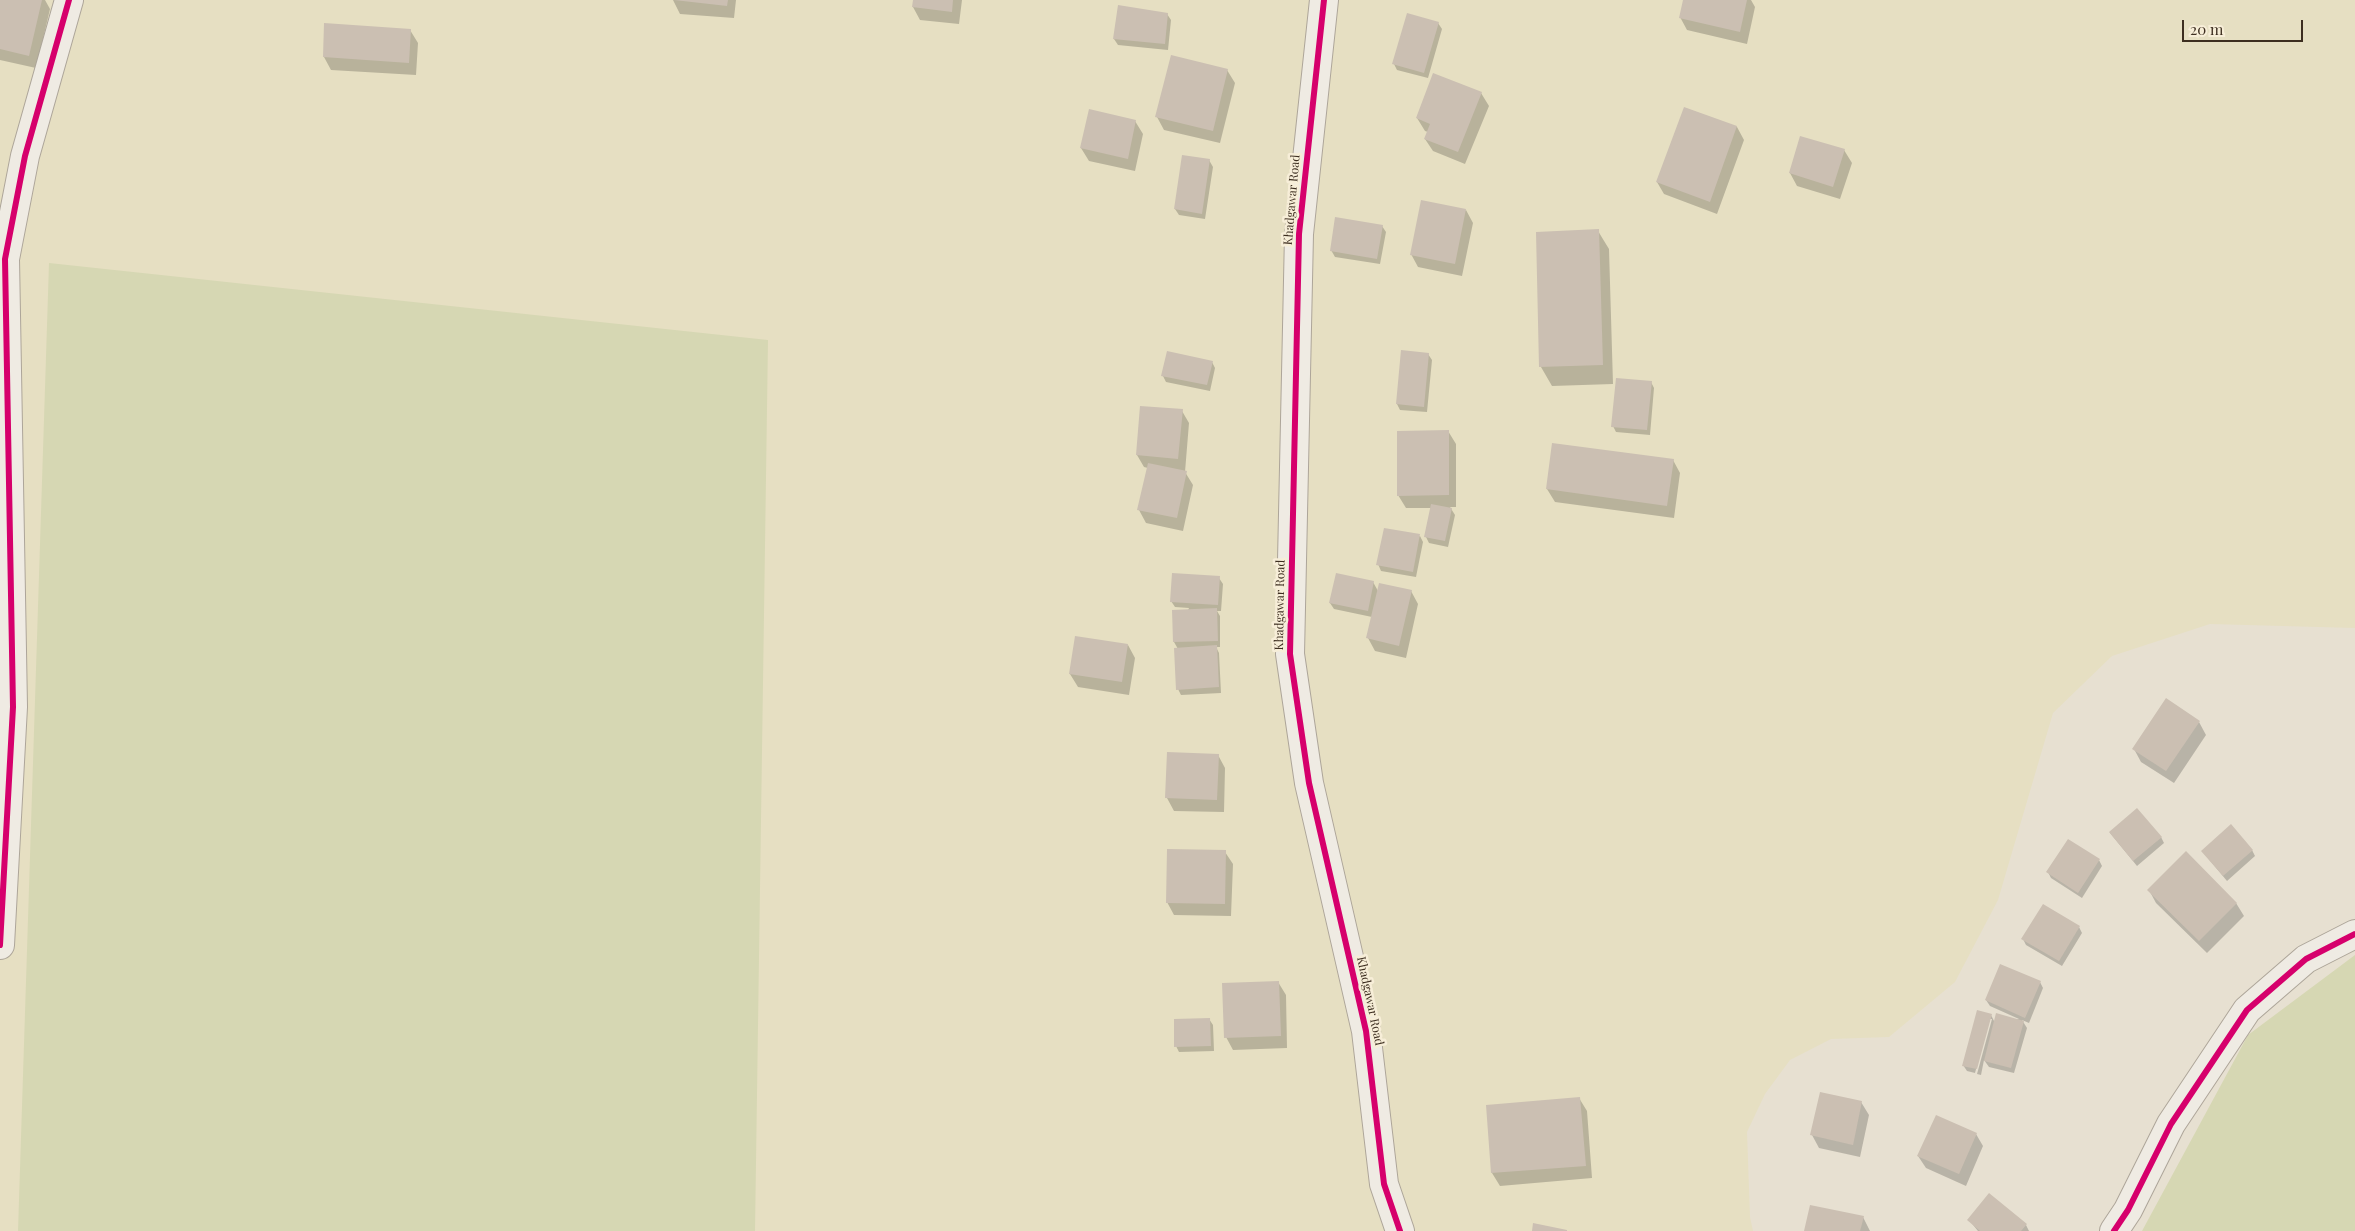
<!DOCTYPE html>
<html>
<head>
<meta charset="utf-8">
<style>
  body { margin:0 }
  #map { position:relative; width:2355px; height:1231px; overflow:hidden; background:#e7e0d1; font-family:"Playfair Display",serif }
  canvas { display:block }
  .scale { position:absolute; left:2182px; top:20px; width:121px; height:22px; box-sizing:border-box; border:2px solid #3d2e20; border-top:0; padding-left:6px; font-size:15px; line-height:18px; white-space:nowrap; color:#3d2e20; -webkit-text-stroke:4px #f7eed8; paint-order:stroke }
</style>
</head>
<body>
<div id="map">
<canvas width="2355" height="1231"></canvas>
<div class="scale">20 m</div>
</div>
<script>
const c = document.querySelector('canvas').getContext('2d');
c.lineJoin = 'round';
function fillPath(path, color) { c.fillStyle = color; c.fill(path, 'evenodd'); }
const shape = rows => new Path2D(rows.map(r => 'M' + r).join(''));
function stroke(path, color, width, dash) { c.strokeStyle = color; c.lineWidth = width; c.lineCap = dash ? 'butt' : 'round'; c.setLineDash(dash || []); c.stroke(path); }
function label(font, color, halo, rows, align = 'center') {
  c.font = font + ' "Playfair Display",serif'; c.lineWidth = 5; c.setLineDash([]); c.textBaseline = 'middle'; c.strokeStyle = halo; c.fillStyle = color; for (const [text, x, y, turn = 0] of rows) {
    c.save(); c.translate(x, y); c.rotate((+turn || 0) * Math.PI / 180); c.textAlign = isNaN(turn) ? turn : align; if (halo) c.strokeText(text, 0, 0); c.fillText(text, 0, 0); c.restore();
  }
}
fillPath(shape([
  [0,0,2355,0,2355,628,2210,624,2112,656,2053,713,1998,900,1955,982,1889,1037,1831,1039,1790,1060,1765,1094,1747,1132,1750,1217,1753,1231,0,1231]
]), '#e6dfc2');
fillPath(shape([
  [49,263,768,340,755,1231,18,1231],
  [2355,955,2355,1231,2142,1231,2248,1035]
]), '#d6d7b3');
fillPath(shape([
  [0,0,45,0,50,9,36,68,0,60],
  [673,0,736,0,734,18,680,14],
  [914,0,962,0,959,24,920,20,913,7],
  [1684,0,1751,0,1755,7,1747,44,1687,30,1680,17],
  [1167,14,1171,20,1168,50,1118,45,1114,39],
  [1438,23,1442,29,1428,78,1397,70,1394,64],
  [410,30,418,43,416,75,331,70,324,57],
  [1227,70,1235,83,1220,143,1164,130,1157,117],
  [1481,93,1489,106,1465,164,1433,151,1425,139,1428,132,1425,131,1417,118],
  [1685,108,1737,127,1744,140,1717,214,1664,194,1657,182],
  [1135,121,1143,134,1135,171,1089,161,1081,148],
  [1844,150,1852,163,1840,199,1797,186,1790,173],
  [1209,160,1213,167,1205,219,1179,215,1175,209],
  [1466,210,1473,223,1462,276,1418,267,1411,254],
  [1382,226,1386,232,1380,264,1335,257,1331,250],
  [1598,231,1609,249,1613,384,1552,386,1541,367,1537,233],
  [1428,354,1432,360,1427,412,1400,410,1397,404],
  [1212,362,1215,368,1210,391,1166,382,1163,376],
  [1651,382,1654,388,1650,435,1616,432,1613,426],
  [1182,411,1189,423,1185,472,1193,485,1183,531,1146,523,1139,510,1148,468,1144,467,1137,455],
  [1448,431,1456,444,1456,507,1450,507,1455,515,1448,547,1429,543,1426,537,1432,508,1406,508,1398,495],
  [1554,444,1673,460,1680,473,1674,518,1555,502,1547,489],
  [1420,536,1423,542,1416,577,1381,571,1378,564],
  [1219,578,1223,584,1221,611,1217,611,1220,616,1220,647,1216,647,1219,653,1221,693,1181,695,1178,689,1178,649,1174,642,1189,608,1175,607,1171,601],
  [1373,582,1378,591,1411,591,1418,604,1406,658,1375,651,1368,638,1372,617,1334,609,1330,603],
  [1128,645,1135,658,1129,695,1078,687,1070,674],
  [2199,722,2206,735,2174,783,2141,762,2134,749],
  [1218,755,1225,768,1224,812,1174,811,1167,798],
  [2110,833,2161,837,2164,843,2137,866],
  [2252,850,2255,856,2227,881,2202,851],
  [1225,852,1233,864,1231,916,1174,915,1167,902],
  [2099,860,2102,866,2082,898,2051,878,2048,872],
  [2149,890,2236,903,2244,916,2207,953,2156,903],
  [2079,927,2082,933,2062,966,2026,945,2023,939],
  [1278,982,1286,995,1287,1048,1233,1050,1226,1037],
  [2040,982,2043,988,2029,1023,2022,1020,2027,1028,2014,1073,1989,1067,1984,1060,1981,1075,1977,1074,1992,1019,1989,1019,1975,1073,1967,1071,1963,1065,1991,1015,1995,1023,2019,1019,1990,1006,1986,1000],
  [1209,1019,1213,1025,1214,1051,1179,1052,1176,1046],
  [1579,1098,1587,1111,1592,1178,1500,1186,1492,1173,1487,1107],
  [1861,1102,1869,1115,1860,1157,1819,1148,1812,1135],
  [1976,1134,1983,1146,1966,1186,1926,1168,1918,1156],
  [1863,1217,1870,1231,1806,1231],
  [1969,1220,2026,1225,2029,1231,1978,1231]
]), '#0003');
fillPath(shape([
  [0,0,42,0,29,56,0,49],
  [674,0,728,0,727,6],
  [913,0,953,0,952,12,912,7],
  [1683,0,1747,0,1740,32,1679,18],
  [1118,5,1168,13,1165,44,1113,39],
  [1407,13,1439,22,1424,73,1392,64],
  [324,23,411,29,409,63,323,57],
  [1171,55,1228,69,1213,131,1155,117],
  [1433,73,1482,92,1458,152,1424,139,1430,124,1416,118],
  [1684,107,1737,126,1710,202,1656,182],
  [1089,109,1136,120,1128,159,1080,148],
  [1800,136,1845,149,1833,187,1789,173],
  [1182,155,1210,159,1202,214,1174,209],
  [1421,200,1466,209,1455,264,1410,255],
  [1335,217,1383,225,1377,259,1330,251],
  [1599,229,1603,365,1539,367,1536,232],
  [1401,350,1429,353,1424,407,1396,404],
  [1167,351,1213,361,1207,385,1161,376],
  [1616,378,1652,381,1647,430,1611,427],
  [1140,406,1183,409,1178,459,1136,455],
  [1449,430,1449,495,1397,496,1397,431],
  [1552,443,1674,459,1667,506,1546,489],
  [1148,463,1187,471,1177,518,1137,510],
  [1431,504,1452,508,1445,541,1424,537],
  [1384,528,1420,534,1413,572,1376,565],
  [1172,573,1220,576,1218,605,1170,602],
  [1336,573,1374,581,1368,611,1329,603],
  [1379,583,1412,590,1399,646,1366,638],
  [1217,608,1218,641,1173,642,1172,610],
  [1075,636,1128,644,1122,682,1069,674],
  [1217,645,1219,687,1176,690,1174,648],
  [2166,698,2200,721,2166,771,2132,749],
  [1167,752,1219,754,1217,800,1165,798],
  [2137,808,2162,837,2133,861,2109,832],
  [2231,824,2253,850,2223,876,2201,851],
  [2068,839,2100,859,2078,893,2046,872],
  [1167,849,1226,850,1225,904,1166,903],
  [2186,851,2237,903,2199,941,2147,890],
  [2043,904,2080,926,2059,961,2021,939],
  [2000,964,2041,981,2025,1018,1985,1000],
  [1279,981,1281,1036,1224,1038,1222,983],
  [1977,1010,1992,1014,1977,1069,1962,1066],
  [1996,1013,2024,1021,2011,1068,1984,1061],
  [1210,1018,1211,1046,1174,1047,1174,1019],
  [1820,1092,1862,1101,1853,1145,1810,1135],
  [1580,1097,1586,1166,1491,1173,1486,1105],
  [1936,1115,1977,1133,1959,1174,1917,1156],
  [1989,1193,2027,1224,2021,1231,1980,1231,1967,1220],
  [1810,1205,1864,1216,1860,1231,1804,1231],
  [1533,1223,1567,1230,1567,1231,1532,1231]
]), '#cbbfb2');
const street = shape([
  [1324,0,1299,234,1290,654,1309,783,1366,1031,1384,1184,1400,1231],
  [0,945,13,707,5,259,25,156,69,0],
  [2114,1231,2128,1210,2171,1124,2247,1010,2306,959,2355,934]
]);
stroke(street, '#ada599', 30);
stroke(street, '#efebe3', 28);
stroke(shape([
  [1324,0,1299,234,1290,654,1309,783,1366,1031,1384,1184,1400,1231],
  [0,945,13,707,5,259,25,156,69,0],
  [2114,1231,2128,1210,2171,1124,2247,1010,2306,959,2355,934]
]), '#d6006c', 6);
label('12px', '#3d2e20', '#f7eed8', [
  ["Khadgawar Road",1292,200,-85],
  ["Khadgawar Road",1280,605,-89],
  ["Khadgawar Road",1370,1001,78]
]);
</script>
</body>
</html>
